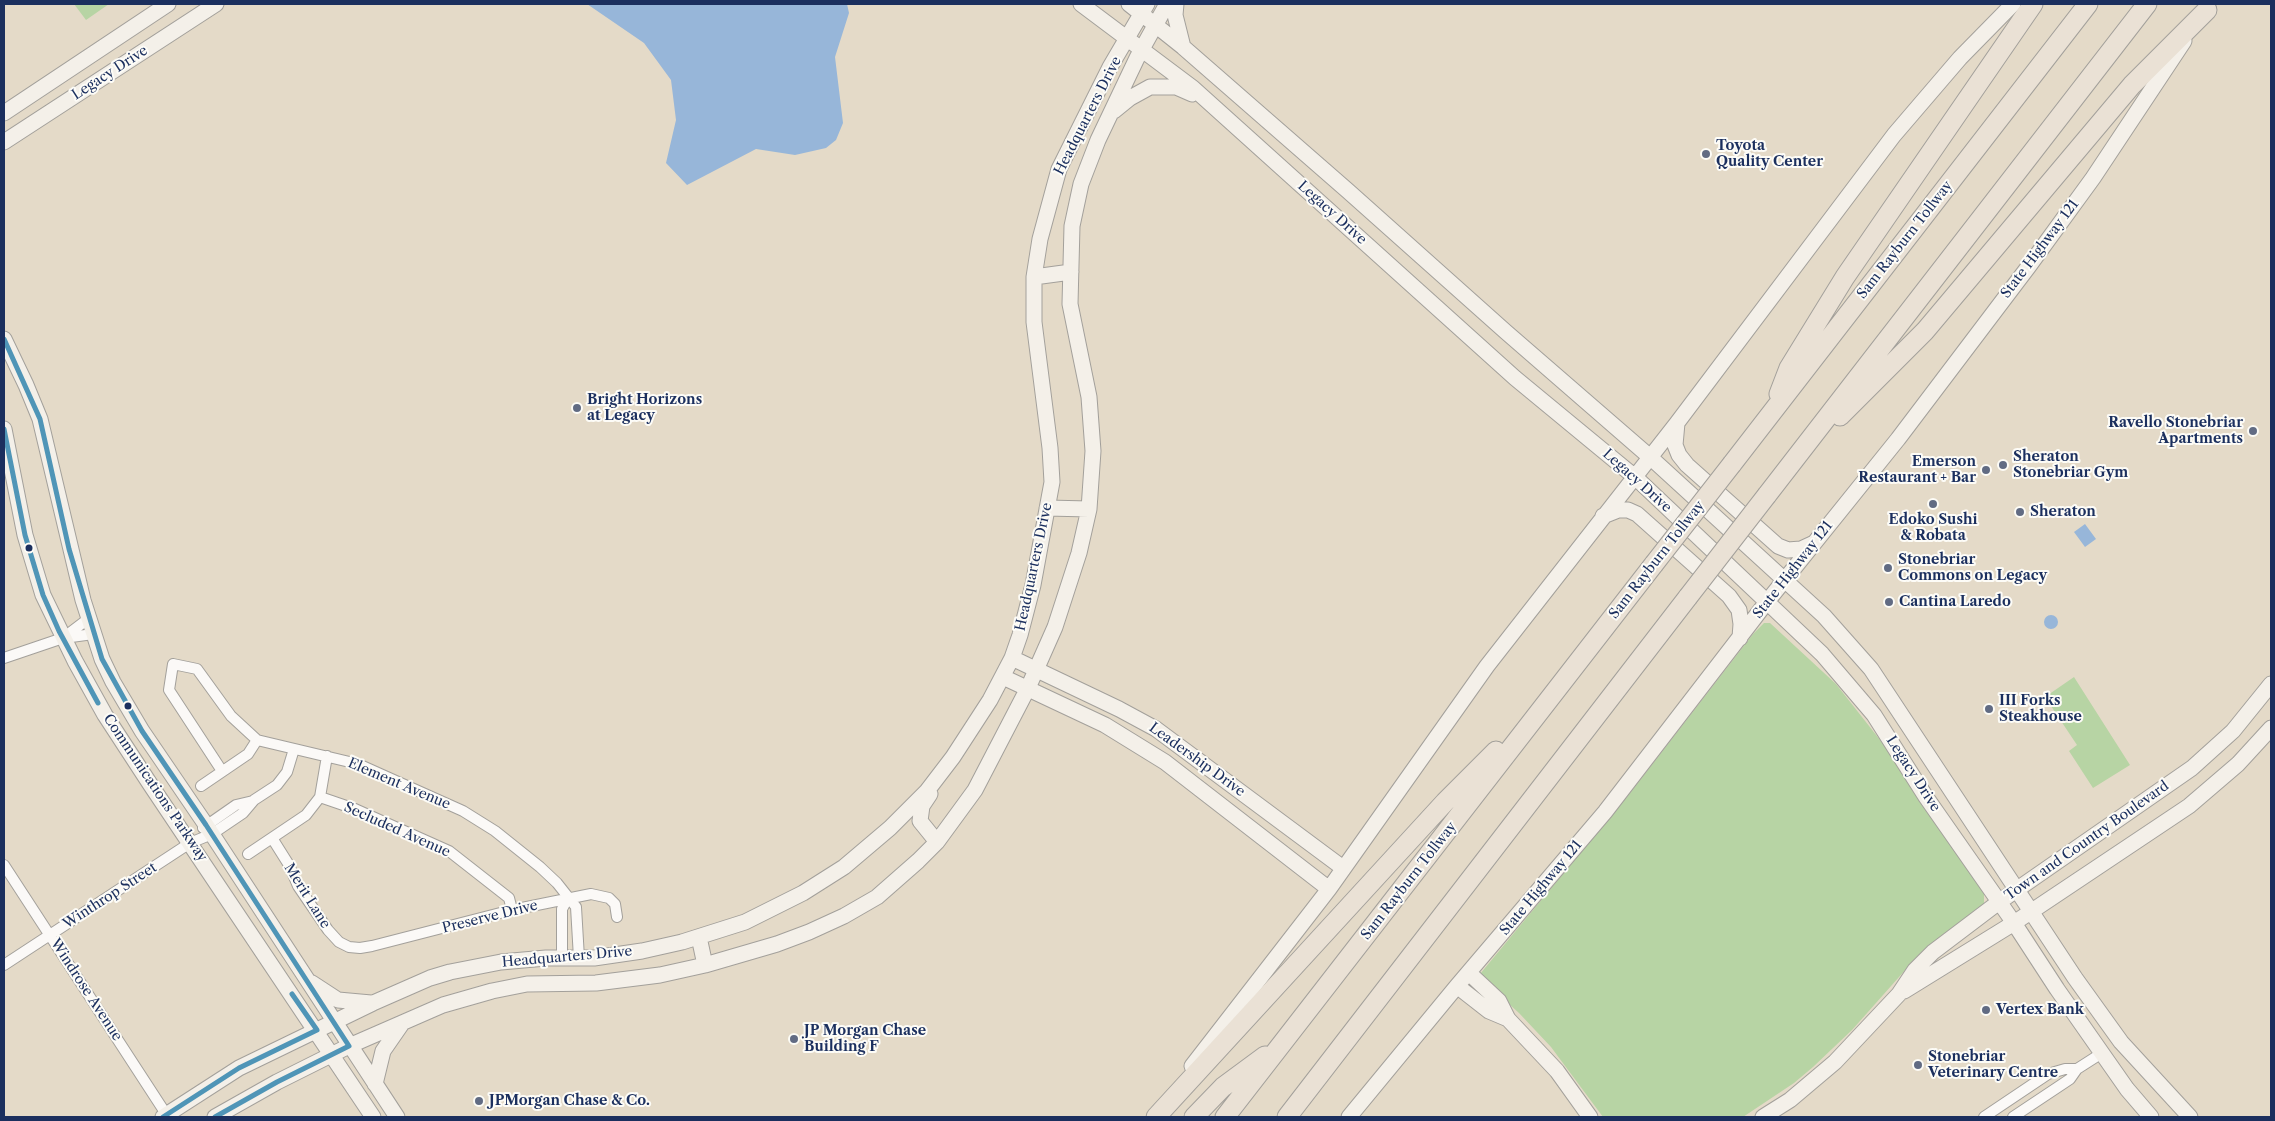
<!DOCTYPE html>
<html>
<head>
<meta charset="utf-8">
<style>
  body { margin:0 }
  #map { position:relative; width:2275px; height:1121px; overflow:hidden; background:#e4dac8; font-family:"Libre Caslon Text",serif }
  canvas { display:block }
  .frame { position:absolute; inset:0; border:5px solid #1b2f5e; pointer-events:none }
</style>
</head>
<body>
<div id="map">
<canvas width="2275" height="1121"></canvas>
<div class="frame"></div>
</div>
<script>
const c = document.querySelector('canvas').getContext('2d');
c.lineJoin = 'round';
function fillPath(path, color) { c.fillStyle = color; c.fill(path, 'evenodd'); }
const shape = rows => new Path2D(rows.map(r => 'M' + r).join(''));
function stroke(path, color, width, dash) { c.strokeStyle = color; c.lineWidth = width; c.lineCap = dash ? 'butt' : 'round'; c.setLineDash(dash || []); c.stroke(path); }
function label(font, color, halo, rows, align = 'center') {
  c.font = font + ' "Libre Caslon Text",serif'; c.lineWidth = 4; c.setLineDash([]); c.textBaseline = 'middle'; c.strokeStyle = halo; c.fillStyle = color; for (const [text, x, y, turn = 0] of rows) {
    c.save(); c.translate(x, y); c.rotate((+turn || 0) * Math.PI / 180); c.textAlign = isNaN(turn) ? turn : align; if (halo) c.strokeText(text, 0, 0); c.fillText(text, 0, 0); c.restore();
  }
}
fillPath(shape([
  [74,4,109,4,86,20],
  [1764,623,1770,623,1836,684,1884,745,1936,825,1984,893,1984,904,1975,914,1915,959,1852,1030,1813,1067,1794,1083,1743,1117,1603,1117,1551,1047,1519,1013,1482,980,1480,974,1630,793,1753,634],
  [2074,677,2130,765,2093,788,2069,751,2077,745,2045,697]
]), '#b7d4a4');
fillPath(shape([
  [587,4,847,4,849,13,835,57,843,123,836,140,826,148,795,155,756,149,687,185,666,163,676,120,671,80,644,43],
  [2085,524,2096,539,2085,547,2074,532],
  '2044 622a7 7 0 1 1 14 0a7 7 0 1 1-14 0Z'
]), '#97b6d9');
const street = shape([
  [64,638,93,634],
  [4,658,63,638,88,619],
  [222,771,169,690,173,664,197,669,231,716,257,740,358,764,463,811,495,831,540,867,557,883,576,907,579,958],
  [201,786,248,754,257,740],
  [320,797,355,809,449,851,509,898,512,910],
  [203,828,236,805,253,801],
  [272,838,289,865,298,886,328,930,339,942,349,947,360,948,372,946,512,910,591,894,609,898,615,904,617,917],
  [248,854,306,815,320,797,327,756],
  [4,865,168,1117],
  [562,958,562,909,568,898],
  [4,965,190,843,212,834,243,813,254,800,277,785,287,772,294,749],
  [1984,1117,2048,1074,2065,1069,2077,1069],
  [2013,1117,2070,1079,2077,1069,2102,1053]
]);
const secondary = shape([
  [1081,4,1193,88,1515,378,1635,477,1822,654,1874,715,1926,797,2014,923,2057,989,2127,1089,2151,1117],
  [1129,4,1183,47,1348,191,1506,332,1650,457,1824,616,1871,669,2075,978,2121,1042,2190,1117],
  [1176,4,1175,15,1183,47],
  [1114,111,1130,98,1150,87,1176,87,1192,94],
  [4,113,168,4],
  [4,142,216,4],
  [1034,277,1071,272],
  [4,339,26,385,40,419,83,600,102,659,113,682,142,731,206,825,397,1117],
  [1677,423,1675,445,1679,455,1687,465,1778,546,1788,550,1801,549,1814,543],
  [4,429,25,535,43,595,75,661,105,715,150,784,373,1117],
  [1047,508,1089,509],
  [1603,516,1618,510,1628,510,1637,514,1729,596,1739,610,1741,624,1740,638],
  [1012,658,1119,709,1156,729,1343,868],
  [1003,677,1105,725,1165,762,1329,889],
  [930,794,922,806,920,821,937,842],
  [699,937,705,965],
  [1469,973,1499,1001,1508,1019,1557,1071,1590,1117],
  [312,983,338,1000,371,1003],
  [1457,986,1489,1011,1508,1019],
  [1904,991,2014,923,2189,806,2238,764,2271,728],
  [1192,1066,1329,889,1487,666,1677,423,1894,135,1960,58,2013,4],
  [375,1084,383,1051,401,1025],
  [163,1117,239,1068,373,1003,430,978,450,972,501,962,546,958,594,958,642,951,682,942,745,922,803,893,844,867,890,828,927,791,953,757,990,700,1012,658,1020,635,1033,585,1052,482,1050,448,1034,322,1034,277,1040,239,1059,169,1110,67,1147,4],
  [215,1117,277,1082,349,1046,443,1005,492,991,527,984,596,983,660,975,705,965,777,944,809,932,844,916,877,897,918,861,937,842,975,790,1028,688,1055,627,1079,553,1089,509,1093,451,1089,397,1070,304,1072,226,1081,184,1098,140,1137,58,1167,4],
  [1349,1117,1457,986,1605,812,1766,603,1898,439,2029,266,2093,178,2184,41],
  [1763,1117,1790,1100,1835,1062,1899,994,1915,970,1933,952,1999,902,2192,768,2233,731,2271,684]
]);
const highway = shape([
  [1779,394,1789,368,1845,277,2033,4],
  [1840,416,1925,331,2132,85,2207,10],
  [1732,464,2088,4],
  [1767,495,2147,4],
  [1156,1117,1445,802,1496,751],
  [1194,1117,1223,1087,1265,1056],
  [1225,1117,1654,564],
  [1287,1117,1688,597]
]);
stroke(street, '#a3a09b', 12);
stroke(secondary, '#a3a09b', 17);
stroke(highway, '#a3a09b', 21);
stroke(street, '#fbf9f7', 10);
stroke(secondary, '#f4f0e9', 15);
stroke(highway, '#eae1d5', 19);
const highwayBridge = shape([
  [1654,564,1732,464],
  [1688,597,1767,495]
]);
stroke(highwayBridge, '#a3a09b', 21, []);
stroke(highwayBridge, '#eae1d5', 19);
stroke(shape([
  [4,339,40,419,69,549,102,659,142,731,206,825,349,1046,277,1082,215,1117],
  [4,429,25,535,43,595,59,631,98,703],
  [163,1117,239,1068,317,1030,292,994]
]), '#4f95b7', 5);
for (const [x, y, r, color] of [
  [1706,154,5,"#616b83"],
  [577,408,5,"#616b83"],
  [2253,431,5,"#616b83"],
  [2003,465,5,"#616b83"],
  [1986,470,5,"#616b83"],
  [1933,504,5,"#616b83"],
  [2020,512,5,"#616b83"],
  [29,548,4.5,"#1b2f5e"],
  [1888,568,5,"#616b83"],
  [1889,602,5,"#616b83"],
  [128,706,4.5,"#1b2f5e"],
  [1989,709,5,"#616b83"],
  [1986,1010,5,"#616b83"],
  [794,1039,5,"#616b83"],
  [1918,1065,5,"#616b83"],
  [479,1101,5,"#616b83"]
]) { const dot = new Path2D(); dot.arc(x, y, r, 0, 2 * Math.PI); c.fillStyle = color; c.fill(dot); stroke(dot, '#fdfcf7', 2); }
label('14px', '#1b2f5e', '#fdfcf7', [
  ["Legacy Drive",110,73,-33],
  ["Headquarters Drive",1088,116,-63],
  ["Legacy Drive",1332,213,42],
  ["Sam Rayburn Tollway",1905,240,-52],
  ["State Highway 121",2040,249,-53],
  ["Legacy Drive",1637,481,42],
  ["Sam Rayburn Tollway",1657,560,-52],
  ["Headquarters Drive",1034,567,-78],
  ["State Highway 121",1793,570,-52],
  ["Leadership Drive",1197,760,36],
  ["Legacy Drive",1913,774,57],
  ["Element Avenue",399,784,23],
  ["Communications Parkway",155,788,56],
  ["Secluded Avenue",397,830,24],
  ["Town and Country Boulevard",2087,841,-35],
  ["Sam Rayburn Tollway",1409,881,-52],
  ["State Highway 121",1541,888,-50],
  ["Winthrop Street",110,896,-33],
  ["Merit Lane",307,896,58],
  ["Preserve Drive",490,917,-14],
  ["Headquarters Drive",567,957,-5],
  ["Windrose Avenue",86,990,57]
]);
label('bold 14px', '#1b2f5e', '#fdfcf7', [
  ["Toyota",1716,146],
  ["Quality Center",1716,162],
  ["Bright Horizons",587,400],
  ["at Legacy",587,416],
  ["Ravello Stonebriar",2243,423,"right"],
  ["Apartments",2243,439,"right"],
  ["Sheraton",2013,457],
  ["Stonebriar Gym",2013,473],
  ["Emerson",1976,462,"right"],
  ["Restaurant + Bar",1976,478,"right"],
  ["Sheraton",2030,512],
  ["Edoko Sushi",1933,520,"center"],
  ["& Robata",1933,536,"center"],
  ["Stonebriar",1898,560],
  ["Commons on Legacy",1898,576],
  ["Cantina Laredo",1899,602],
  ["III Forks",1999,701],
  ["Steakhouse",1999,717],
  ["Vertex Bank",1996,1010],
  ["JP Morgan Chase",804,1031],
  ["Building F",804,1047],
  ["Stonebriar",1928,1057],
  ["Veterinary Centre",1928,1073],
  ["JPMorgan Chase & Co.",489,1101]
], 'left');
</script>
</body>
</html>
